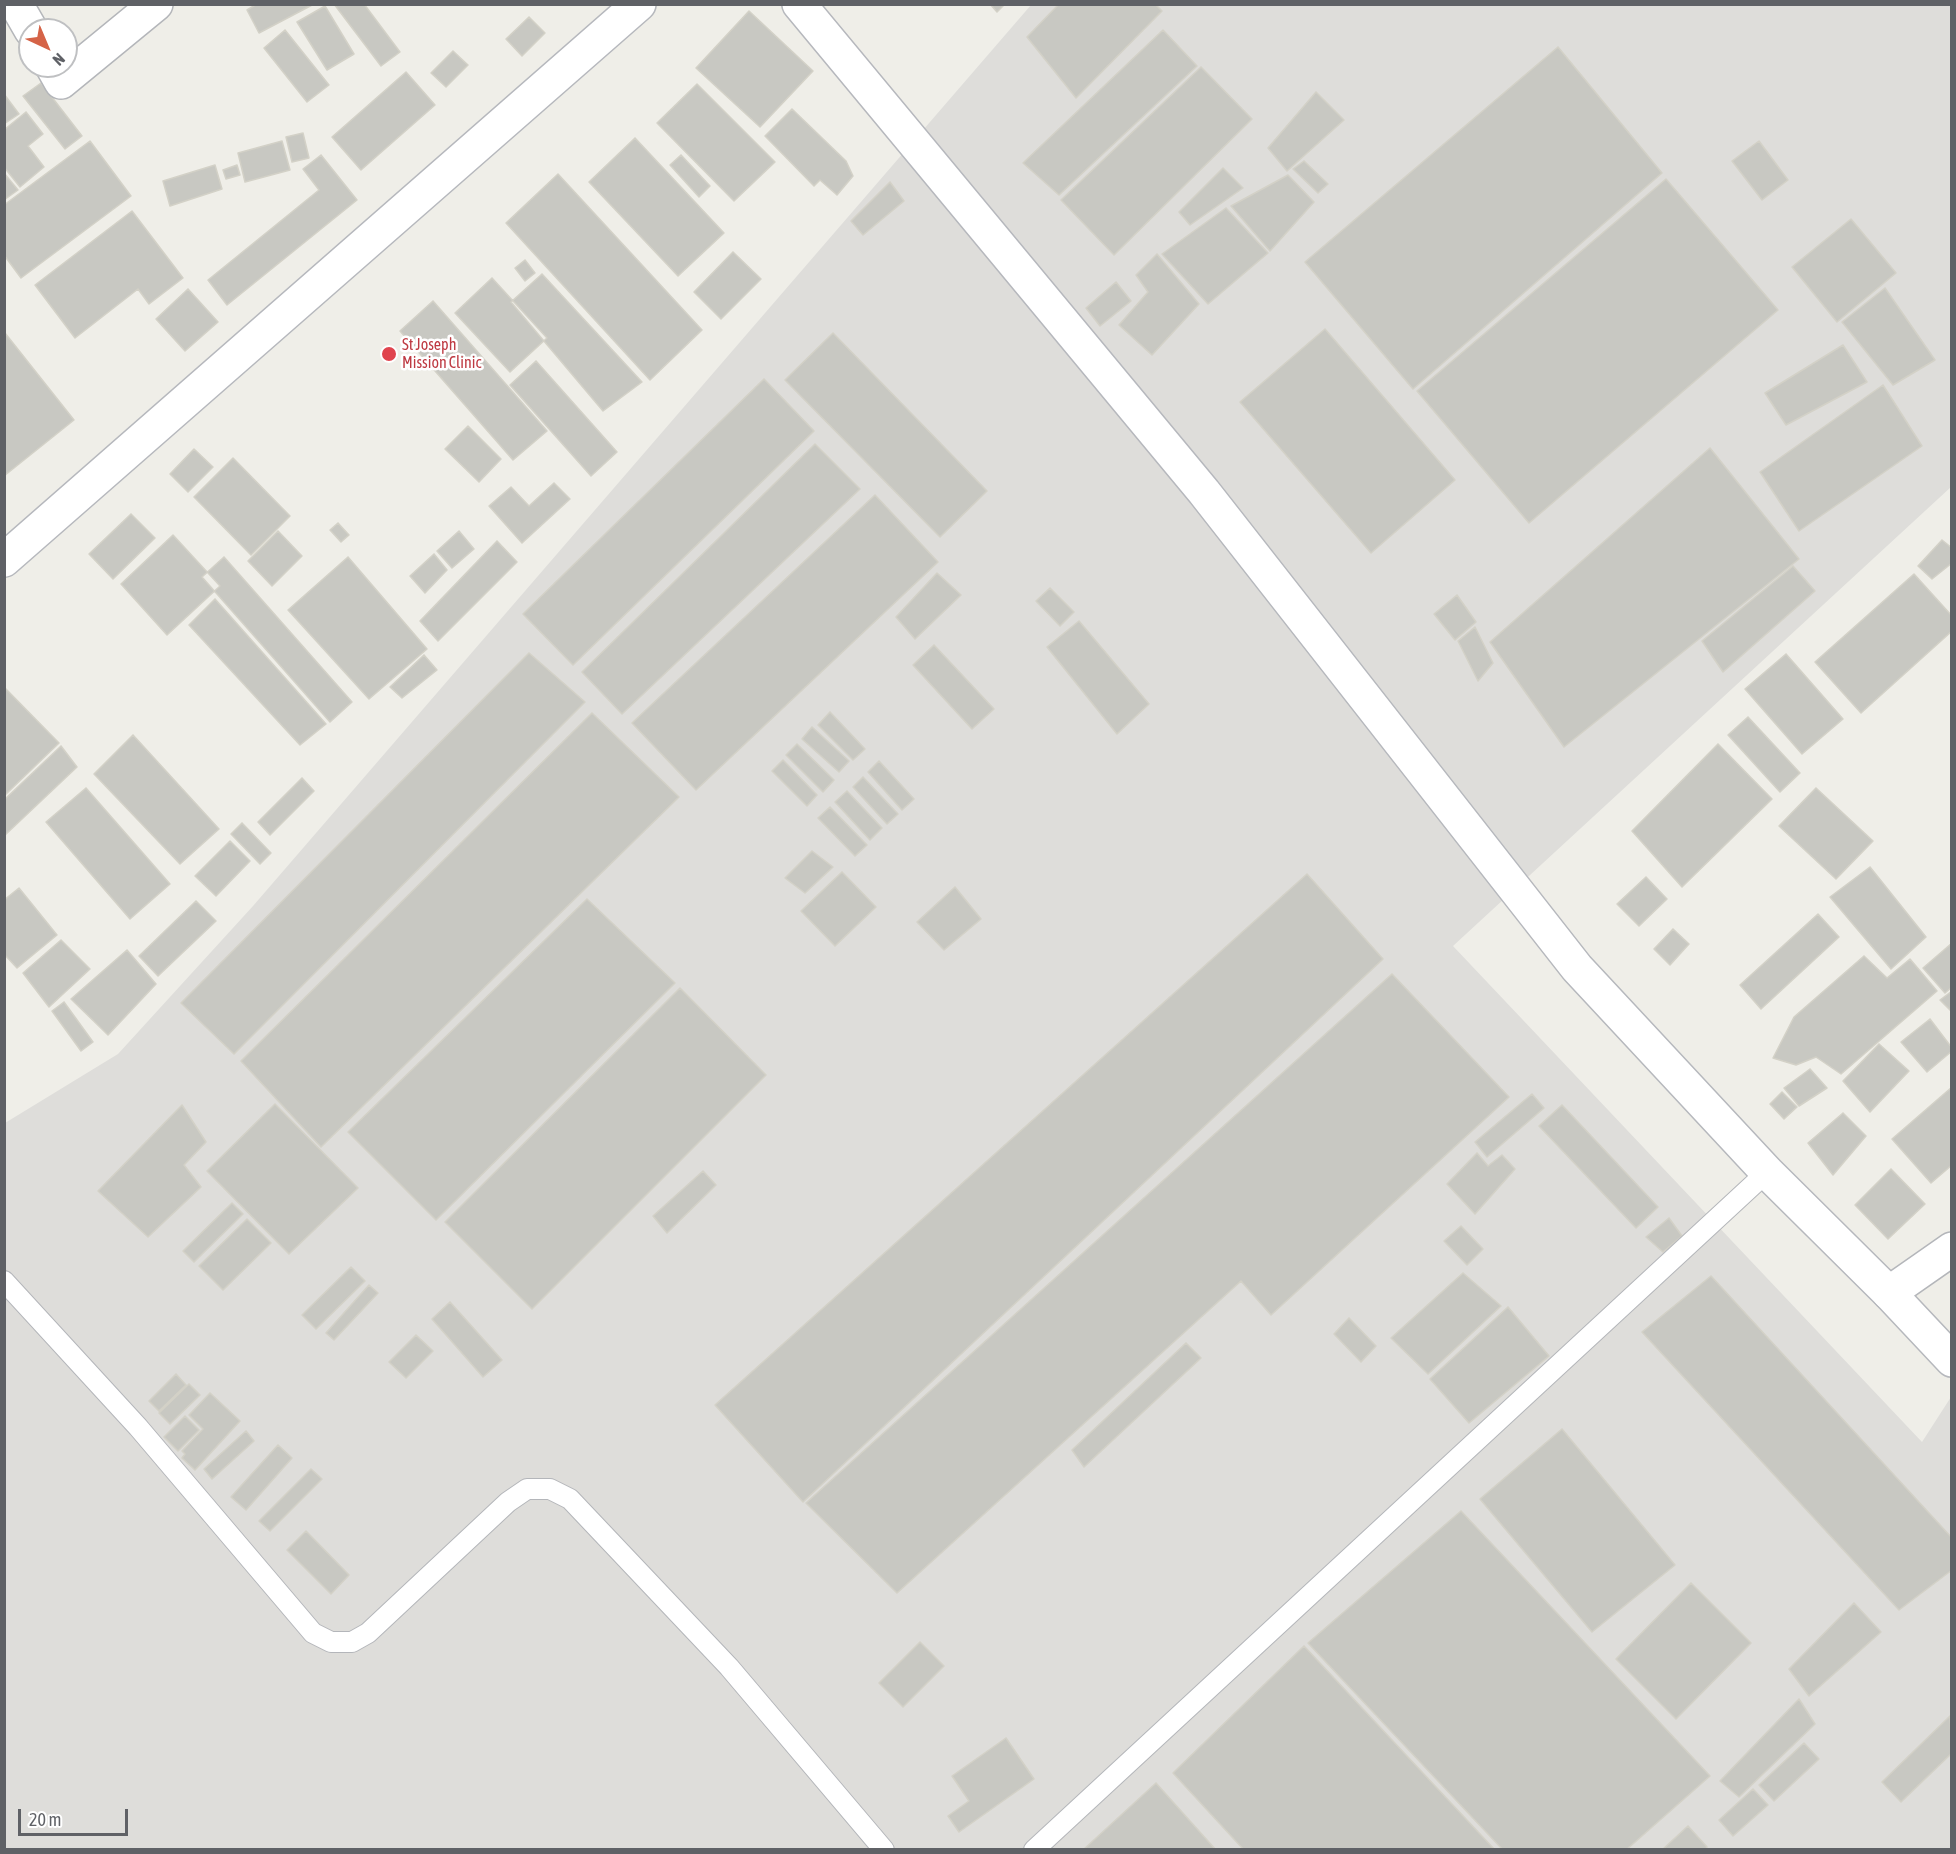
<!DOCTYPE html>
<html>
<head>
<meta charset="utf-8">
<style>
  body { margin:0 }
  #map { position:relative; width:1956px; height:1854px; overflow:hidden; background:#efeee8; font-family:"Asap Condensed",sans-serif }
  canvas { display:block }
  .frame { position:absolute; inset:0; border:6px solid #5f6166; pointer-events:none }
  .north { position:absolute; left:18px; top:18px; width:60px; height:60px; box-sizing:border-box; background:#fff; border:2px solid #bfc0c2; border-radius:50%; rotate:136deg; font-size:16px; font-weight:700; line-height:24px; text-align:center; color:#5f6166 }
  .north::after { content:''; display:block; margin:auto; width:21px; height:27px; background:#d56347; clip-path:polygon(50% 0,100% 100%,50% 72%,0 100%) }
  .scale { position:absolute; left:18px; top:1809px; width:110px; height:27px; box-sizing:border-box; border:3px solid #5f6166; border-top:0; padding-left:8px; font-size:18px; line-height:21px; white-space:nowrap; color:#5f6166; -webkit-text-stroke:4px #fff; paint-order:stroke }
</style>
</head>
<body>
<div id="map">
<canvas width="1956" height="1854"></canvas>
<div class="frame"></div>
<div class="north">N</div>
<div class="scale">20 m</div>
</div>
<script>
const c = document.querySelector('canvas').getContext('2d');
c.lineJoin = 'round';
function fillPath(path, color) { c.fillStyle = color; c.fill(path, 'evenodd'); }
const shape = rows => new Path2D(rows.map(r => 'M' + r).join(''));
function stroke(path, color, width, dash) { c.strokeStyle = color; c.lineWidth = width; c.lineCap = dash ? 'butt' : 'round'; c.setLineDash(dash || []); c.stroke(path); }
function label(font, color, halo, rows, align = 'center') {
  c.font = font + ' "Asap Condensed",sans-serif'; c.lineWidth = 5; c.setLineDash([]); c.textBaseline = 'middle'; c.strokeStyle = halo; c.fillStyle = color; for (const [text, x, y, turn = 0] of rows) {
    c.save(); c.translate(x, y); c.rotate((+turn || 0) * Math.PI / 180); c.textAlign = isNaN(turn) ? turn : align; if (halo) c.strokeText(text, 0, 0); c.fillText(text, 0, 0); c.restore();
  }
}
fillPath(shape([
  [1031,5,1951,5,1951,487,1453,946,1922,1442,1951,1397,1951,1849,5,1850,5,1123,118,1054,253,906]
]), '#deddda');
const building = shape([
  [257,4,314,4,259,33,247,10,257,4],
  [334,4,364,4,400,52,381,66,334,4],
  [990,4,1005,4,997,12,990,4],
  [1059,4,1155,4,1162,11,1076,98,1027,37,1059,4],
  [325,6,354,54,327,70,297,22,325,6],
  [749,11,813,71,760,127,696,68,749,11],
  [529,17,545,33,522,56,506,39,529,17],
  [285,30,329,85,307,102,264,48,285,30],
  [1163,30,1197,66,1059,195,1023,163,1163,30],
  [1558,47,1662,173,1413,389,1305,262,1558,47],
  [453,51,468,65,446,87,431,73,453,51],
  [1201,67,1252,119,1114,255,1061,200,1201,67],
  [406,72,435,105,361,170,332,137,406,72],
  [41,83,82,136,65,149,23,96,41,83],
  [697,84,775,162,734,201,657,123,697,84],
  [1316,92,1344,120,1287,171,1268,148,1316,92],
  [4,94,19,114,4,124,4,94],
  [792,109,846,161,853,176,837,195,820,180,814,186,765,136,792,109],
  [26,112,43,134,28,146,44,167,20,187,4,167,4,130,26,112],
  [303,133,309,158,292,162,286,137,303,133],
  [635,138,724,233,678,276,589,182,635,138],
  [90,141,131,196,21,278,4,255,4,205,90,141],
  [282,141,290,170,245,182,238,153,282,141],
  [1759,141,1788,180,1762,200,1732,161,1759,141],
  [321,155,357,200,227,305,208,280,319,190,303,169,321,155],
  [681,155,710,186,699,197,670,165,681,155],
  [1304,161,1328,184,1318,193,1293,169,1304,161],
  [215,165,222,189,170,206,163,181,215,165],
  [237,165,240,175,226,179,223,170,237,165],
  [1223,168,1243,188,1190,225,1179,212,1223,168],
  [4,173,18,190,4,200,4,173],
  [558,174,702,330,650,380,506,223,558,174],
  [1288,175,1314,202,1270,251,1231,206,1288,175],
  [1666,179,1778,310,1529,523,1417,391,1666,179],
  [890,182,904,201,863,235,851,221,890,182],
  [1226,208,1268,253,1208,304,1162,254,1226,208],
  [132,211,183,278,149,304,138,289,75,338,35,285,132,211],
  [1851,219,1896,273,1837,322,1792,267,1851,219],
  [733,252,761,279,721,319,694,292,733,252],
  [1157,254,1199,304,1152,355,1119,325,1148,292,1136,275,1157,254],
  [525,260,535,273,525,281,515,268,525,260],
  [542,274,642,382,603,411,511,302,542,274],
  [492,278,547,338,510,372,455,313,492,278],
  [1116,282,1131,301,1100,326,1086,308,1116,282],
  [1885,288,1935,360,1893,385,1842,322,1885,288],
  [188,289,218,322,185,351,156,319,188,289],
  [433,301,547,431,513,460,400,331,433,301],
  [1325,329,1455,480,1371,553,1240,402,1325,329],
  [5,333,74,420,4,476,4,334,5,333],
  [833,333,987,491,940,537,785,380,833,333],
  [1843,345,1867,382,1786,425,1765,393,1843,345],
  [536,361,617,452,591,476,510,385,536,361],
  [764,379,814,431,573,665,523,614,764,379],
  [1883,385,1922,446,1799,531,1760,472,1883,385],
  [468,426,501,459,479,482,445,449,468,426],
  [815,444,860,489,622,714,582,672,815,444],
  [1710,448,1799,559,1564,747,1490,642,1710,448],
  [194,449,213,467,188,492,170,474,194,449],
  [233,458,290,516,251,555,194,497,233,458],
  [554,483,570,499,522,543,489,506,511,487,529,506,554,483],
  [875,495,938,562,696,790,632,723,875,495],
  [131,514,155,538,113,579,89,554,131,514],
  [338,523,349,535,341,542,330,530,338,523],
  [278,531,302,556,272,586,248,561,278,531],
  [459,531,474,549,452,568,437,551,459,531],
  [173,535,220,586,167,635,121,584,173,535],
  [1942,540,1952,548,1952,563,1932,579,1918,566,1942,540],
  [497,541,517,562,438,641,420,621,497,541],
  [434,554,447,570,425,593,410,576,434,554],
  [224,557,352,702,330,722,202,577,224,557],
  [348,557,427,649,369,699,288,610,348,557],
  [1793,566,1815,591,1723,672,1702,641,1793,566],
  [937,573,961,595,915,639,896,617,937,573],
  [1914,574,1952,616,1952,631,1861,713,1815,662,1914,574],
  [1050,588,1074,612,1060,626,1036,601,1050,588],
  [1457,595,1476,622,1455,640,1434,614,1457,595],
  [215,599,326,724,300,745,189,625,215,599],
  [1079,621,1149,704,1117,734,1047,647,1079,621],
  [1475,627,1493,663,1478,681,1458,641,1475,627],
  [934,645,994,709,972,729,913,665,934,645],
  [529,653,585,702,234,1054,181,1003,529,653],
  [1786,654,1843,719,1802,754,1745,689,1786,654],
  [424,655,437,670,402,698,390,687,424,655],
  [4,687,59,743,4,796,4,687],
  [830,712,865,749,853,760,818,725,830,712],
  [592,713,679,797,321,1147,241,1061,592,713],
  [1748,717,1800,773,1780,792,1728,735,1748,717],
  [812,727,849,761,839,772,802,739,812,727],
  [133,735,219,829,180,864,94,774,133,735],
  [797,744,834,780,823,792,786,755,797,744],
  [1718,744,1772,799,1682,887,1632,831,1718,744],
  [61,746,77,767,4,836,4,800,61,746],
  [783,760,817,795,807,806,772,771,783,760],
  [879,761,914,799,902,810,868,772,879,761],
  [863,777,898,814,887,824,853,787,863,777],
  [302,778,314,791,270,835,258,822,302,778],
  [86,788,170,884,130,919,46,822,86,788],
  [1816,788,1873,841,1836,879,1779,826,1816,788],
  [847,791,882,828,870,840,835,802,847,791],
  [830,807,867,845,855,856,818,818,830,807],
  [242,823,271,853,260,864,231,834,242,823],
  [230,841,250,861,216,896,195,876,230,841],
  [812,851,833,867,805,893,785,878,812,851],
  [1870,867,1926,937,1891,969,1830,897,1870,867],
  [842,872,876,907,835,946,801,911,842,872],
  [1307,874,1383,959,803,1502,715,1405,1307,874],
  [1646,877,1667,899,1639,926,1617,904,1646,877],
  [955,887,981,919,944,950,917,922,955,887],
  [19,888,57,935,17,968,4,954,4,900,19,888],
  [587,899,675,983,436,1220,348,1132,587,899],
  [196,901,216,921,158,976,139,956,196,901],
  [1818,914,1839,937,1761,1009,1740,985,1818,914],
  [1673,929,1689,944,1670,965,1654,949,1673,929],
  [61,940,90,969,49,1007,23,973,61,940],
  [1952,943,1952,987,1945,993,1923,968,1952,943],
  [127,950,156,984,108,1035,71,999,127,950],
  [1864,956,1887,978,1910,959,1937,991,1841,1074,1816,1057,1796,1065,1773,1058,1794,1017,1864,956],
  [1392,974,1509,1097,1271,1315,1241,1281,897,1593,806,1503,1392,974],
  [680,988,766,1075,532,1309,445,1222,680,988],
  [1952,991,1952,1012,1940,1000,1952,991],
  [64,1002,93,1042,81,1051,52,1011,64,1002],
  [1930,1019,1952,1048,1952,1051,1927,1072,1901,1042,1930,1019],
  [1879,1044,1909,1071,1870,1112,1843,1081,1879,1044],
  [1810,1069,1827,1088,1799,1106,1784,1088,1810,1069],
  [1952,1087,1952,1165,1931,1183,1892,1139,1952,1087],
  [1782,1092,1797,1107,1784,1119,1770,1104,1782,1092],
  [1532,1094,1544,1108,1487,1157,1475,1142,1532,1094],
  [275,1104,358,1188,289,1254,207,1171,275,1104],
  [182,1105,206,1142,184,1165,201,1187,148,1237,98,1191,182,1105],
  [1562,1105,1658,1207,1636,1228,1539,1126,1562,1105],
  [1843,1113,1866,1136,1833,1175,1808,1143,1843,1113],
  [1477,1153,1488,1166,1502,1155,1515,1169,1475,1214,1447,1184,1477,1153],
  [1891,1169,1925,1204,1888,1239,1855,1205,1891,1169],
  [703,1171,716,1185,667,1233,653,1216,703,1171],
  [232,1203,243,1214,194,1262,183,1251,232,1203],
  [1669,1218,1682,1236,1663,1252,1646,1237,1669,1218],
  [247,1219,271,1243,223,1290,199,1266,247,1219],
  [1461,1226,1483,1249,1467,1265,1444,1241,1461,1226],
  [351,1267,365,1281,316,1329,302,1315,351,1267],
  [1463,1273,1501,1306,1428,1374,1391,1338,1463,1273],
  [1711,1276,1952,1538,1952,1570,1899,1610,1642,1332,1711,1276],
  [369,1285,378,1293,334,1340,326,1333,369,1285],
  [450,1302,502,1360,483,1377,432,1319,450,1302],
  [1508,1307,1549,1356,1469,1423,1430,1379,1508,1307],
  [1349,1318,1376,1346,1361,1362,1334,1334,1349,1318],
  [416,1335,433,1351,406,1378,389,1362,416,1335],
  [1186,1343,1201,1358,1084,1467,1072,1450,1186,1343],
  [176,1374,186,1385,159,1411,149,1401,176,1374],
  [189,1384,200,1395,170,1424,159,1413,189,1384],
  [210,1393,240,1421,195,1470,182,1458,185,1454,182,1451,203,1429,189,1415,210,1393],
  [185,1416,199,1430,178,1451,164,1437,185,1416],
  [1562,1429,1675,1565,1592,1632,1480,1499,1562,1429],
  [246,1431,254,1441,212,1479,204,1469,246,1431],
  [278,1445,292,1458,246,1510,231,1497,278,1445],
  [311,1469,322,1479,270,1531,259,1521,311,1469],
  [1461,1511,1710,1776,1626,1850,1503,1850,1308,1643,1461,1511],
  [306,1531,349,1575,331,1594,287,1550,306,1531],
  [1691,1583,1751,1643,1676,1719,1616,1659,1691,1583],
  [1854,1603,1881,1632,1809,1696,1789,1669,1854,1603],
  [920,1642,944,1666,903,1707,879,1683,920,1642],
  [1304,1646,1495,1850,1244,1850,1173,1773,1304,1646],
  [1799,1699,1815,1724,1739,1797,1720,1781,1799,1699],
  [1950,1716,1952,1753,1901,1802,1882,1782,1950,1716],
  [1006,1738,1034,1779,959,1832,948,1816,969,1801,952,1776,1006,1738],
  [1804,1743,1819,1759,1774,1801,1759,1785,1804,1743],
  [1156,1783,1216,1850,1083,1850,1156,1783],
  [1753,1789,1768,1805,1733,1836,1719,1820,1753,1789],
  [1688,1826,1707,1847,1705,1850,1662,1850,1688,1826]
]);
fillPath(building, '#c8c8c2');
stroke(building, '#d3d1c7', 1.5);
const lane = shape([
  [4,1281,138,1427,313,1633,331,1642,352,1642,368,1633,508,1502,527,1489,550,1489,570,1499,729,1667,884,1850],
  [1034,1850,1767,1172]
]);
const street = shape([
  [16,4,31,30],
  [52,66,61,82,156,4],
  [1889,1293,1952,1249]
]);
const secondary = shape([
  [799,4,1204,492,1577,968,1767,1172,1889,1293,1952,1360],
  [4,560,639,4]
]);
stroke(lane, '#b4b6ba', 22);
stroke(street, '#b4b6ba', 36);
stroke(secondary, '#b6b8bd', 36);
stroke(lane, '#fff', 20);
stroke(street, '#fff', 33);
stroke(secondary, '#fff', 33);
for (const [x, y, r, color] of [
  [389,354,8,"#e0444e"]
]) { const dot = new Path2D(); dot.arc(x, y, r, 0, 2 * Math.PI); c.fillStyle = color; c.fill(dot); stroke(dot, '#fff', 2); }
label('16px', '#be3a42', '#fff', [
  ["St Joseph",402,345],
  ["Mission Clinic",402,363]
], 'left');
</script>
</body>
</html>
